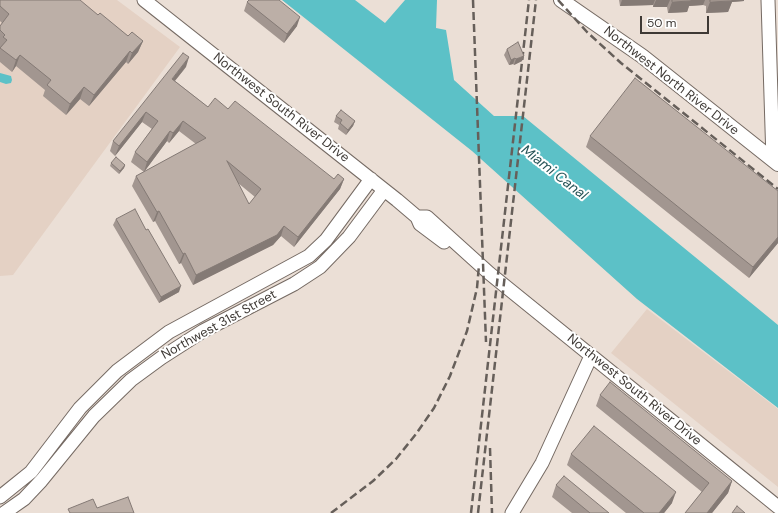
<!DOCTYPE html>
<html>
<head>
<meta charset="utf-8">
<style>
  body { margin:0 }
  #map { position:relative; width:778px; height:513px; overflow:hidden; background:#ebdfd6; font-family:"DM Sans",sans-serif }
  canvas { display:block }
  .scale { position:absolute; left:640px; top:16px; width:69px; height:18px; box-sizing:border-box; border:2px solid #3e3935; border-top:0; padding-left:5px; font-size:12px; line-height:14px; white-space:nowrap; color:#3e3935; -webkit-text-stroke:3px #fff; paint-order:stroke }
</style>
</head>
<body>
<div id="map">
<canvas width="778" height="513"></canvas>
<div class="scale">50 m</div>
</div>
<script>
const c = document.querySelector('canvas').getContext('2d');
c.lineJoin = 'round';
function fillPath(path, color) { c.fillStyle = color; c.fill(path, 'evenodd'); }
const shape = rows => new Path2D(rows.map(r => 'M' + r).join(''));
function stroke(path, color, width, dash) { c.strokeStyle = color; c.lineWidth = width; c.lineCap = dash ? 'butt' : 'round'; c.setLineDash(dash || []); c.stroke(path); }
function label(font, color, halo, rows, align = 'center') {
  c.font = font + ' "DM Sans",sans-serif'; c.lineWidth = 4; c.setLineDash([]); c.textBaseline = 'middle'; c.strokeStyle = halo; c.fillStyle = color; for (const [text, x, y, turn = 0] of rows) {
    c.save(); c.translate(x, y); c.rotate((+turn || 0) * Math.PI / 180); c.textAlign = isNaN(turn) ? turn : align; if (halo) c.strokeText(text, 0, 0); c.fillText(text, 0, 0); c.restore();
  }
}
fillPath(shape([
  [0,0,117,0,180,47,13,275,0,276],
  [647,309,778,409,778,487,611,353]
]), '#e4d1c4');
fillPath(shape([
  [282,0,355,0,385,23,405,0,437,0,436,28,446,30,454,80,494,116,523,116,778,325,778,408,637,299,472,151],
  [0,73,11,76,12,80,11,83,6,84,0,82]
]), '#5cc1c7');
const tertiary = shape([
  [144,0,397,200,417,217,420,224,444,242],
  [768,0,773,160],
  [417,217,427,217,489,273,778,507],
  [0,497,31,472,80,408,117,371,169,332,309,256,326,240,371,179],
  [4,513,24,499,41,481,94,416,131,380,161,358,203,331,294,284,320,267,349,237,384,190],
  [512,513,542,463,591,356]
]);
const secondary = shape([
  [561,0,642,56,778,164]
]);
stroke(tertiary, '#756a63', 15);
stroke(secondary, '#756a63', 16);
stroke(tertiary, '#fff', 13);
stroke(secondary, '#fff', 14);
stroke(shape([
  [473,0,486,342],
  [558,0,587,32,621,63,778,189],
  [490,448,492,513],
  [331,513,373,481,396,459,416,434,434,408,450,376,467,331,477,288,479,265],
  [471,513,529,0],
  [478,513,536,0]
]), '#665f5a', 2.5, [8, 4]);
fillPath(shape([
  [0,0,98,15,128,36,143,41,138,52,128,64,126,62,89,106,80,99,66,115,43,96,45,90,16,66,12,72,0,62,0,26,2,23,0,21],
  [619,0,744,0,744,1,732,2,728,12,706,13,706,6,703,5,689,6,687,12,668,13,667,7,653,7,653,5,620,6],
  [247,2,297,26,284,43,244,11],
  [507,49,522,61,514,65,513,64,509,65,504,55],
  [186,67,175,81,208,107,228,109,334,179,344,179,340,189,294,247,281,236,273,245,193,285,181,263,179,264,155,221,153,222,132,186,136,176,196,144,179,131,169,143,167,141,144,172,131,162,135,152,152,129,142,122,115,156,110,151,113,141],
  [238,183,255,197,249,204],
  [336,116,355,121,353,126,346,135,338,129,339,125,334,122],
  [590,136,778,243,749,278,586,147],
  [111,163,125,165,124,168,119,174,110,166],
  [116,219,179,292,159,303,113,225],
  [600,395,732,481,728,493,712,513,685,513,702,492,596,406],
  [571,454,672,503,664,513,626,513,567,465],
  [556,485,609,513,572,513,552,497]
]), '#a29690');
fillPath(shape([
  [622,0,655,0,653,5,620,6],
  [656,0,670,0,667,7,653,7],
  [689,0,705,0,703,5,689,6,687,12,668,13,672,2],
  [728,0,744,0,744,1,732,2,728,12,706,13,710,2],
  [300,17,297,26,284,43,287,34],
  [143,41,138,52,128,64,132,53],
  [130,51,126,62,89,106,94,95],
  [20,55,16,66,12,72,16,60],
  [524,56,522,61,514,65,516,59],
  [189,57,186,67,168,89,172,79],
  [515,58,513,64,509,65,511,60],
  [84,87,80,99,66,115,70,104],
  [146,112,142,122,115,156,119,146],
  [183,121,179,131,169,143,173,133],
  [355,121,353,126,346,135,348,130],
  [170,131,167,141,144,172,147,162],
  [125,165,124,168,119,174,120,171],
  [344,179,340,189,294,247,298,237],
  [159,211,155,221,153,222,157,212],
  [284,226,281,236,273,245,193,285,196,275],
  [778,237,778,243,749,278,753,267],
  [185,253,181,263,179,264,183,254],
  [181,286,179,292,159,303,161,297],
  [732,481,728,493,712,513,707,513],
  [676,492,672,503,664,513,659,513]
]), '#847a75');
const building = shape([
  [0,0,80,0,98,15,100,13,128,36,132,32,143,41,132,53,130,51,94,95,84,87,70,104,47,85,51,80,20,55,16,60,0,48,7,40,3,37,5,35,0,30,0,26,9,14,0,6,0,0],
  [249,0,279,0,300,17,287,34,247,2,249,0],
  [672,0,691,0,691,1,672,2,672,0],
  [710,0,732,0,732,1,710,2,710,0],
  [518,42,524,56,516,59,515,58,511,60,507,49,518,42],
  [183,53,189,57,172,79,208,107,215,98,228,109,235,101,334,179,338,174,344,179,298,237,284,226,277,235,196,275,185,253,183,254,159,211,157,212,136,176,206,138,183,121,173,133,170,131,147,162,135,152,158,121,146,112,119,146,113,141,183,53],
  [227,161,261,189,249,204,227,161],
  [635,78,778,191,778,237,753,267,590,136,635,78],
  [341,110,355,121,348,130,340,123,342,120,336,116,341,110],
  [116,157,125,165,120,171,111,163,116,157],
  [135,209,146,230,148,229,181,286,161,297,116,219,135,209],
  [610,382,732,481,707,513,685,513,709,483,600,395,610,382],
  [594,426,676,492,659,513,644,513,571,454,594,426],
  [564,476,609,513,590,513,556,485,564,476],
  [128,497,134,513,70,513,68,509,93,499,97,508,128,497],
  [737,506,745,513,732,513,737,506]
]);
fillPath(building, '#bcafa7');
stroke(building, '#847a75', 1);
label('13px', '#3e3935', '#fff', [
  ["Northwest North River Drive",671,81,38],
  ["Northwest South River Drive",281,108,38],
  ["Northwest 31st Street",219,325,-29],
  ["Northwest South River Drive",634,390,39]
]);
label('italic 14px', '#295659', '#fff', [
  ["Miami Canal",554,173,38]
]);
</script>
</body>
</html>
